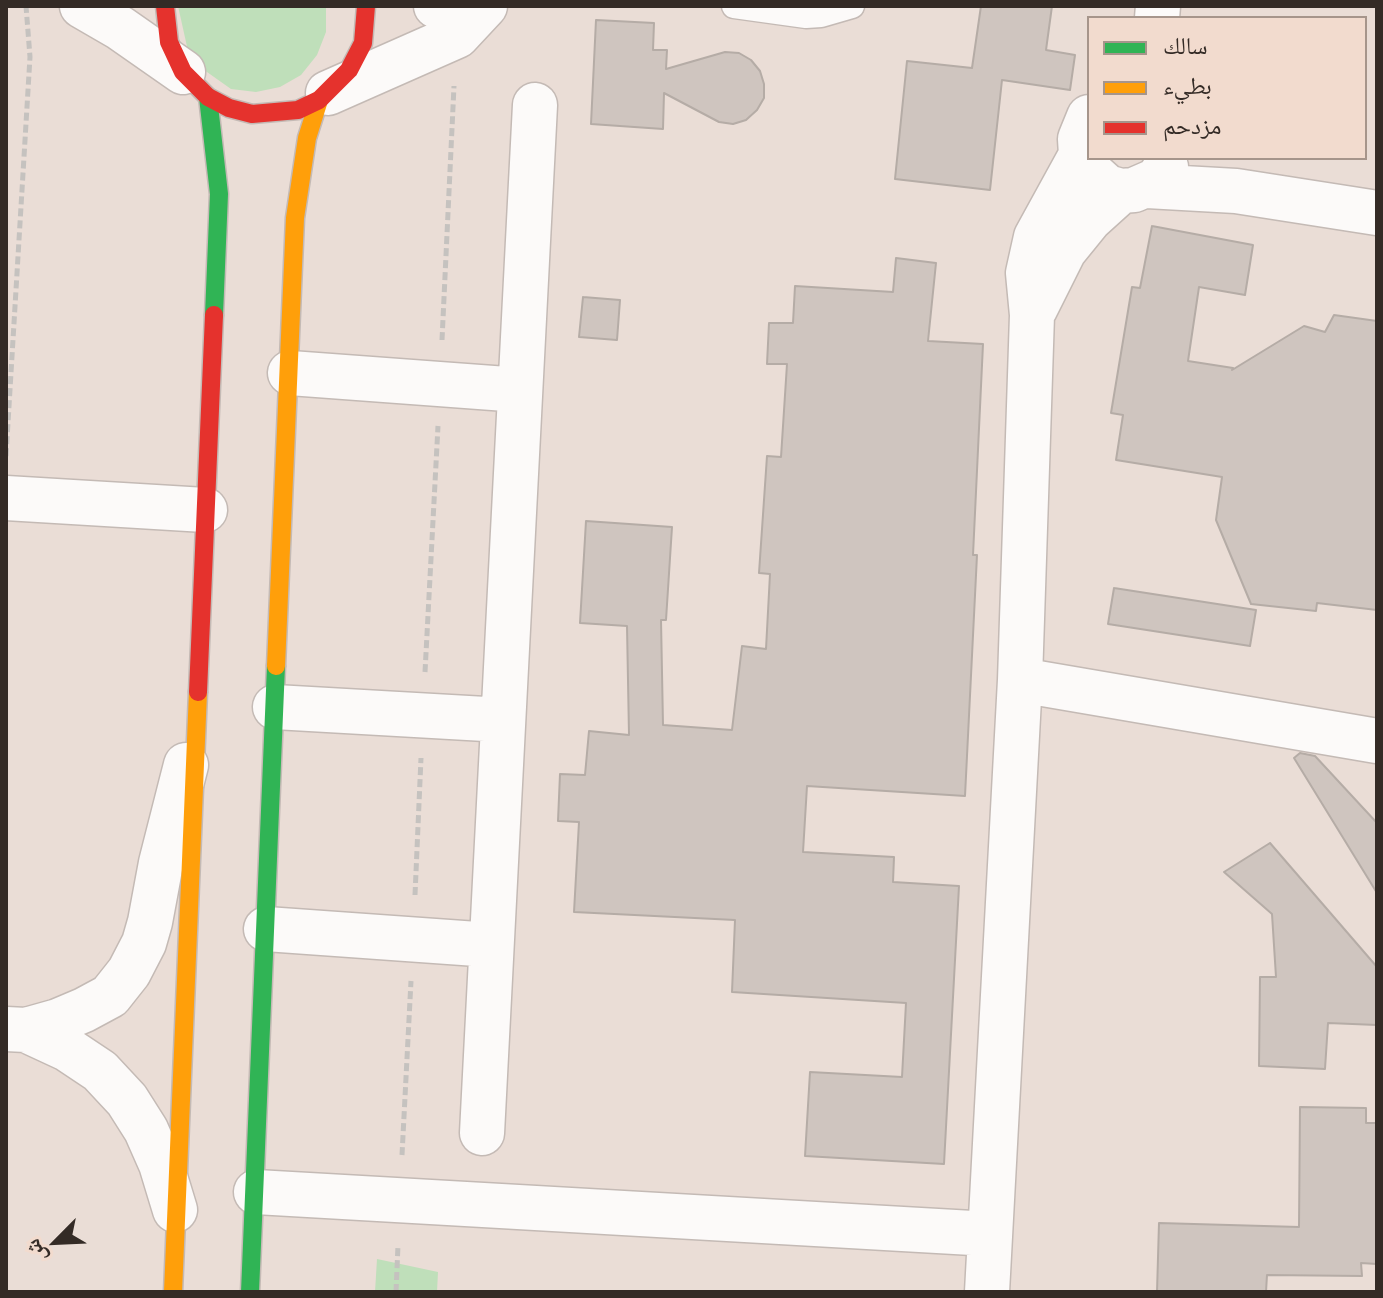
<!DOCTYPE html>
<html>
<head>
<meta charset="utf-8">
<style>
  body { margin:0 }
  #map { position:relative; width:1383px; height:1298px; overflow:hidden; background:#eaddd6; font-family:"Noto Serif","Noto Naskh Arabic",serif }
  canvas { display:block }
  .frame { position:absolute; inset:0; border:8px solid #342b26; pointer-events:none }
  .legend { position:absolute; left:1087px; top:16px; width:280px; height:144px; box-sizing:border-box; background:#f2dbce; border:2px solid #a6958b; margin:0; padding:10px 14px; list-style:none; font-size:24px; color:#342b26 }
  .legend li { display:flex; align-items:center; gap:16px; height:40px }
  .legend b { width:40px; border:2px solid #a6958b }
  .north { position:absolute; left:16px; top:1202px; width:80px; height:80px; -webkit-text-stroke:6px #f2dbce; paint-order:stroke; rotate:246deg; font-size:22px; font-weight:700; line-height:32px; text-align:center; color:#342b26 }
  .north::after { content:''; display:block; margin:auto; width:28px; height:36px; background:#342b26; clip-path:polygon(50% 0,100% 100%,50% 72%,0 100%) }
</style>
</head>
<body>
<div id="map">
<canvas width="1383" height="1298"></canvas>
<div class="frame"></div>
<ul class="legend">
<li><b style="height:10px;background:#30b455"></b>سالك</li>
<li><b style="height:10px;background:#ff9f0a"></b>بطيء</li>
<li><b style="height:10px;background:#e5322d"></b>مزدحم</li>
</ul>
<div class="north">ش</div>
</div>
<script>
const c = document.querySelector('canvas').getContext('2d');
c.lineJoin = 'round';
function fillPath(path, color) { c.fillStyle = color; c.fill(path, 'evenodd'); }
const shape = rows => new Path2D(rows.map(r => 'M' + r).join(''));
function stroke(path, color, width, dash) { c.strokeStyle = color; c.lineWidth = width; c.lineCap = dash ? 'butt' : 'round'; c.setLineDash(dash || []); c.stroke(path); }
fillPath(shape([
  [178,6,326,6,326,32,317,55,301,75,280,87,256,92,231,89,190,60],
  [377,1259,438,1272,437,1292,375,1292]
]), '#bfdfba');
const building = shape([
  [981,6,1052,6,1046,50,1075,55,1070,90,1002,80,990,190,895,179,907,61,972,68,981,6],
  [596,20,654,23,653,50,667,50,666,69,725,52,739,53,751,60,760,71,764,84,764,98,757,110,746,120,733,124,719,122,664,93,663,129,591,124,596,20],
  [1152,226,1253,245,1245,295,1199,287,1188,361,1233,368,1232,370,1304,326,1325,332,1334,315,1377,321,1377,610,1317,603,1316,611,1251,604,1216,520,1222,477,1116,460,1123,415,1111,413,1132,287,1140,288,1152,226],
  [896,258,936,263,928,341,983,344,973,555,977,555,965,796,807,786,803,852,894,857,893,882,959,886,944,1164,805,1156,810,1072,902,1077,906,1003,732,992,735,920,574,912,579,822,558,821,560,774,585,775,589,731,629,735,627,626,580,623,586,521,672,527,666,620,661,620,663,725,732,730,742,646,766,649,770,574,759,573,767,456,781,457,787,364,767,364,769,323,793,323,795,286,893,292,896,258],
  [583,297,620,300,617,340,579,337,583,297],
  [1114,588,1256,610,1250,646,1108,624,1114,588],
  [1300,753,1315,756,1377,823,1377,893,1294,758,1300,753],
  [1270,843,1377,967,1377,1025,1328,1023,1325,1069,1259,1066,1260,977,1276,977,1272,914,1224,872,1270,843],
  [1300,1107,1366,1108,1366,1123,1377,1123,1377,1264,1361,1263,1362,1276,1267,1275,1266,1292,1157,1292,1159,1223,1299,1227,1300,1107]
]);
fillPath(building, '#cfc5bf');
stroke(building, '#b5aca6', 2);
const lane = shape([
  [734,6,806,16,821,15,852,6]
]);
const street = shape([
  [82,6,120,28,183,72],
  [436,6,473,6],
  [1157,18,1158,6],
  [328,93,457,36,485,6],
  [1089,117,1080,139,1081,155,1086,168,1107,187,1121,191,1134,190,1157,180,1166,167],
  [1147,186,1236,191,1377,213],
  [1035,309,1064,251,1090,219,1121,191],
  [290,373,520,390],
  [6,498,205,510],
  [1020,680,1377,741],
  [275,707,503,720],
  [266,929,491,945],
  [6,1029,26,1030,58,1021,84,1010,110,996,129,972,144,943,150,922,161,863,186,765],
  [26,1030,67,1049,100,1071,127,1100,146,1130,161,1164,175,1210],
  [482,1133,535,105],
  [256,1192,990,1234],
  [987,1292,1020,680,1032,315,1028,273,1036,237,1081,155]
]);
const fast = shape([
  [208,97,219,194,214,315],
  [250,1292,276,666]
]);
const slow = shape([
  [276,666,295,218,307,138,319,100],
  [173,1292,198,692]
]);
const jam = shape([
  [165,6,169,42,183,72,208,97,229,108,252,114,298,110,319,100,349,70,363,43,366,6],
  [198,692,214,315]
]);
stroke(lane, '#c4bab5', 27);
stroke(street, '#c4bab5', 47);
stroke(fast, '#c4bab5', 21);
stroke(slow, '#c4bab5', 21);
stroke(jam, '#c4bab5', 21);
stroke(shape([
  [442,340,454,86],
  [6,456,30,57,26,6],
  [425,672,438,426],
  [415,895,421,758],
  [402,1155,411,981],
  [396,1292,398,1245]
]), '#c5c2bf', 5, [8, 4]);
stroke(lane, '#fcfaf9', 24);
stroke(street, '#fcfaf9', 44);
stroke(fast, '#30b455', 18);
stroke(slow, '#ff9f0a', 18);
stroke(jam, '#e5322d', 18);
</script>
</body>
</html>
